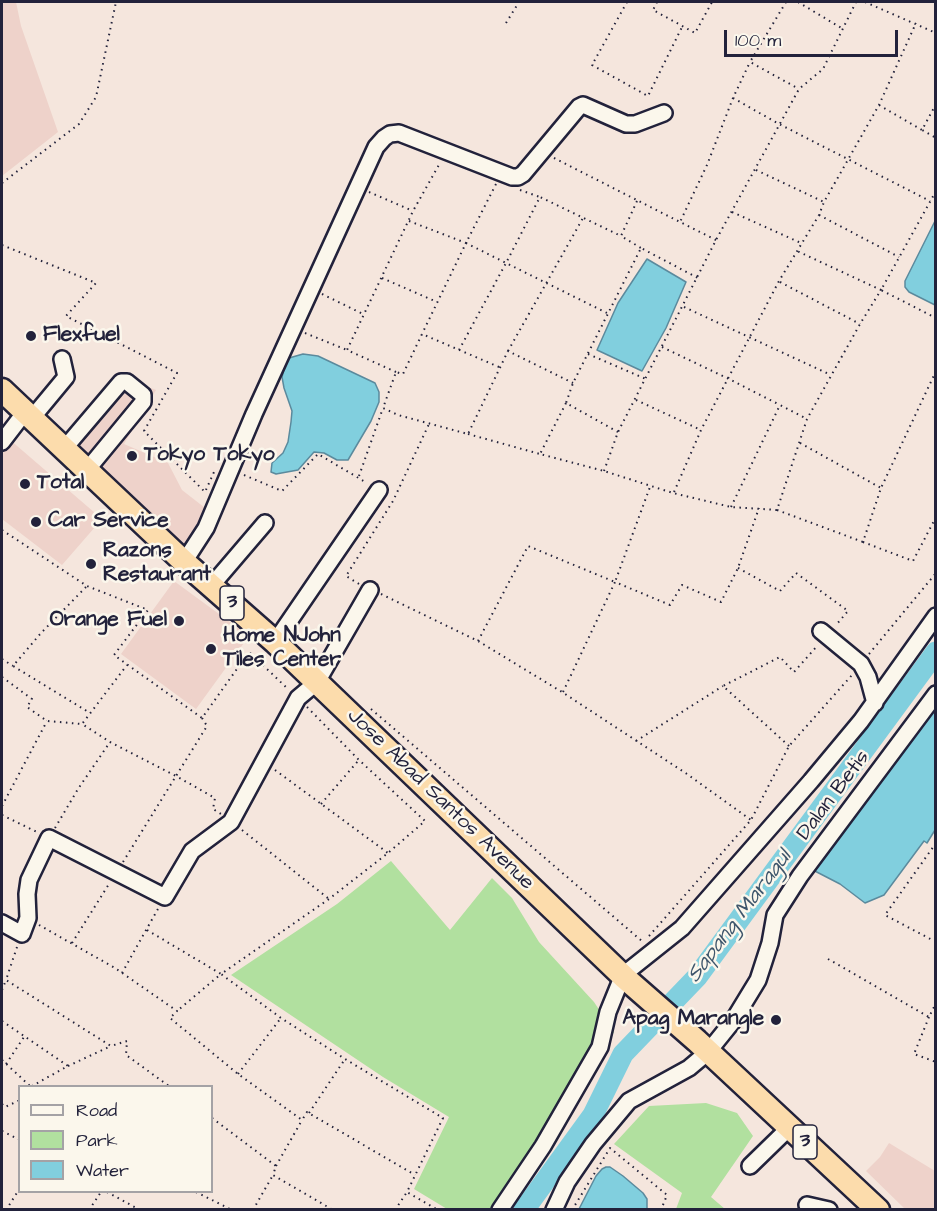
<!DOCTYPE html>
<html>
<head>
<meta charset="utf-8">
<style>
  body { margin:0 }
  #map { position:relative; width:937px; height:1211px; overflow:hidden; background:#f5e6dd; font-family:"Architects Daughter",sans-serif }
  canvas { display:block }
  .frame { position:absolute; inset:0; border:3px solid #22223b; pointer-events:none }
  .legend { position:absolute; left:18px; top:1085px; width:195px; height:108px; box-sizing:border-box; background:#fbf7ec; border:2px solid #a4a2a5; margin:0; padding:8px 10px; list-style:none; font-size:18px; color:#22223b }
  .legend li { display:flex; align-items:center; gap:12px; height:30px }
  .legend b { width:30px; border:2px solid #a4a2a5 }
  .scale { position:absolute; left:724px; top:30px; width:174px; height:27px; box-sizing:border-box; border:3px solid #22223b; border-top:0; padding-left:8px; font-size:18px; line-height:21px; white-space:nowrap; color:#22223b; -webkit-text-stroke:4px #fbf7ec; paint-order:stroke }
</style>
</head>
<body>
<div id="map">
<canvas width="937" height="1211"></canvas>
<div class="frame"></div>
<ul class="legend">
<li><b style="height:8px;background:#fbf7ec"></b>Road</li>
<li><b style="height:16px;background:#b1e09f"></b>Park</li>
<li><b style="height:16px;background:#81cfde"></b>Water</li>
</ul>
<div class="scale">100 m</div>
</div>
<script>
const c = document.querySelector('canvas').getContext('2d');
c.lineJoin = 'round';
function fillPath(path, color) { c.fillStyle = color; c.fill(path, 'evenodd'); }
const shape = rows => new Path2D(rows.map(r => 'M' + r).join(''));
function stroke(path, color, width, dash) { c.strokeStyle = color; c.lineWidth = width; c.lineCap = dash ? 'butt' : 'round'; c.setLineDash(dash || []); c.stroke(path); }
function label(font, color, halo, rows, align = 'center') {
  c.font = font + ' "Architects Daughter",sans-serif'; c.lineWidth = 5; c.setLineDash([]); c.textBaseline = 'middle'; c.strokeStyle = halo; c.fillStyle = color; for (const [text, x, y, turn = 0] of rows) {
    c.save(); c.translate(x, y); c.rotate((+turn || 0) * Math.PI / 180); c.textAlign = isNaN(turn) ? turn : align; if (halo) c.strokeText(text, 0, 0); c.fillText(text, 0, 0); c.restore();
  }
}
fillPath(shape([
  [2,2,16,2,21,26,58,132,2,176],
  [119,376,156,390,124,444,168,463,182,490,209,511,186,554,68,443],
  [9,439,102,519,62,565,2,519,2,448],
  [174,581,249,636,196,709,121,654],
  [889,1143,935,1171,935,1209,905,1209,866,1171,880,1157]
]), '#eed2ca');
fillPath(shape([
  [391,861,450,930,492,878,512,898,539,942,594,1002,614,1032,590,1074,496,1209,447,1209,414,1189,449,1117,383,1077,231,975,337,904],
  [706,1103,737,1113,753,1136,711,1197,725,1209,676,1209,682,1193,614,1144,649,1106]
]), '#b1e09f');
const water = shape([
  [935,221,935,305,909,292,905,287,905,281,935,221],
  [647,259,686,282,666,328,642,371,597,350,618,303,647,259],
  [303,354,318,356,375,383,379,392,379,402,371,421,348,460,337,460,324,453,314,452,298,470,276,474,271,472,272,463,283,453,288,442,291,422,292,411,284,388,282,377,285,364,289,358,303,354],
  [935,699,935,830,927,843,924,841,884,895,865,903,840,884,809,868,935,699],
  [606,1167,610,1167,623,1176,643,1193,647,1199,647,1209,579,1209,596,1176,602,1169,606,1167]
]);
fillPath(water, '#81cfde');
stroke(water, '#5b8a9d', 1.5);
stroke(shape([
  [524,1210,593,1115,623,1054,697,977,936,652]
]), '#81cfde', 21);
const minor = shape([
  [32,418,66,377,62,359],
  [2,442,25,412],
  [64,449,121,382,127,382,143,395,143,402,87,470],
  [184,562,206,528,254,414,376,147,384,138,390,134,399,133,512,177,518,177,523,174,579,107,583,105,626,124,635,124,664,113],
  [212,585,265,523],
  [821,631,861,664,868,677,875,703],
  [275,642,379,490],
  [2,923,22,934,28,918,27,894,29,880,49,838,165,897,192,851,231,822,298,698,317,682,370,590],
  [750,1166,789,1128],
  [807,1205,829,1210],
  [500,1210,543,1146,600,1047,608,1012,623,975,682,928,811,781,861,721,936,616],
  [554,1210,567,1182,593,1144,629,1101,689,1068,708,1052,733,1021,758,980,770,943,775,915,800,876,936,694]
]);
const highway = shape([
  [2,390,184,562,275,642,625,978,697,1041,878,1210]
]);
stroke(minor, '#22223b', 20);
stroke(highway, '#22223b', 27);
stroke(shape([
  [627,2,592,65,648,96,682,27],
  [657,2,653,10,695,33,712,2],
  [786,2,750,62,799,89],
  [798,2,843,29],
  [865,2,936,33],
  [506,23,519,2],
  [733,98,779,124,930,201],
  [936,104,922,130,936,138],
  [879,105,922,130],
  [554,158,680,222],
  [756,170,824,202],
  [2,183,79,124,96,97,116,2],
  [496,184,466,243,506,263,540,197,621,236],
  [520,190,540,197],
  [936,191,881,290,936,318],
  [369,192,413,211],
  [637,201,621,236,641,248],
  [732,212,801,243],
  [819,215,899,257],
  [409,221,466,243,422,334],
  [716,240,680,222,707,165,733,98,750,62],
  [2,245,96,283,66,316,177,373,144,431,205,492,214,472],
  [382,278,437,302],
  [780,282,860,324],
  [322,294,363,314],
  [684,307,831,375],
  [305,333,347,350],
  [662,347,729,379,780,405],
  [459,350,506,263,609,314],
  [508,351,583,218],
  [588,354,646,379],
  [499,367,422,334,403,374,396,372,383,408,398,415,468,434,508,351,573,383],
  [936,371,881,488,863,542,913,561,936,517],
  [396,372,347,350,413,211,440,163],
  [636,400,701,430],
  [566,403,540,454,604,471,673,493,731,507,777,510,807,419,860,324,881,290,797,251],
  [618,432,566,403,573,383,641,248,698,278],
  [468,434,540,454],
  [800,443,881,488],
  [604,471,618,432,716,240,799,89,823,69,856,2],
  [244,475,282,491,318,454,367,483],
  [359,476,383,408],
  [674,492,701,430,779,281,819,215,824,202,879,105,916,23],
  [731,507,780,405,807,419],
  [777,510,863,542],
  [2,530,87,586,148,610,114,655,202,718,249,652,288,689],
  [738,568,780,591,796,573,848,611,836,625],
  [359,584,346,576,393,501,429,424],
  [86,587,41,633,13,666,90,713],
  [381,594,478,641,562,692,687,774,751,820],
  [478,641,528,546,615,582,650,487],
  [869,654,936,573],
  [2,659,13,666],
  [2,677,32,699,27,707,47,721,82,724],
  [563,692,615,582,670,605,682,585,721,602,738,568,759,508],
  [307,707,359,760,425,821,388,853,329,899,221,974,281,1018,345,1059,443,1118,407,1192,438,1210],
  [371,709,643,942],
  [202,718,207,726,176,776,215,798,213,809,221,814],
  [636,741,723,686],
  [789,746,723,686,780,657,794,672,818,645],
  [275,770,388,853],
  [321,804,358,761],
  [2,806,47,721],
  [2,815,39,833],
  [55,828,78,789,110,742],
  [242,830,329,899],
  [936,843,885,915,936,942],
  [123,862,176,776,110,742,82,724,127,665],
  [39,925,115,968,177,1011,170,1018,238,1074,302,1120,307,1112,415,1175],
  [147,930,221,974,177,1011],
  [649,936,751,820,789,746,852,675],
  [72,943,109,884],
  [17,947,6,980,111,1046,127,1041,126,1055,169,1086],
  [828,959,929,1017,936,1003],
  [122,973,159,907],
  [2,990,6,980],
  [929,1017,914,1054,936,1062],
  [2,1021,68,1066,32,1086],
  [2,1060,30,1086],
  [6,1064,24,1037],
  [68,1066,111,1046],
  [238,1074,281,1018],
  [2,1104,5,1107,20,1100],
  [309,1113,345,1059],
  [212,1118,276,1166,273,1175,333,1210],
  [2,1131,20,1140],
  [276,1166,302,1120],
  [107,1192,140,1210],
  [196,1192,232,1210],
  [6,1210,20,1188],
  [89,1210,101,1192],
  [253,1210,273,1175],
  [395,1210,407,1192],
  [572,1210,610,1148,667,1195,661,1210]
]), '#22223b', 2, [1.5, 4.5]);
stroke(minor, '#fbf7ec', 15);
stroke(highway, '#fcdcac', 22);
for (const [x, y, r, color] of [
  [31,336,6,"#22223b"],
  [132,456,6,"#22223b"],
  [25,484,6,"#22223b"],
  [36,522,6,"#22223b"],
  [91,564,6,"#22223b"],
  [179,621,6,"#22223b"],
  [211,649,6,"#22223b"],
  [776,1020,6,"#22223b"]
]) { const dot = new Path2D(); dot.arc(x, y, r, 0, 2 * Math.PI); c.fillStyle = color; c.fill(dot); stroke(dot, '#fbf7ec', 2); }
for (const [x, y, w] of [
  [232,603,24],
  [805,1142,24]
]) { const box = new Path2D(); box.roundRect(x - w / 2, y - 17, w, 34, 4.5); c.fillStyle = '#fbf7ec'; c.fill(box); stroke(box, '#22223b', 1.5); }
label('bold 20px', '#22223b', null, [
  ["3",232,603],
  ["3",805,1142]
]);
label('bold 21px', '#22223b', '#fbf7ec', [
  ["Flexfuel",43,336],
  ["Tokyo Tokyo",144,456],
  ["Total",37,484],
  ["Car Service",48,522],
  ["Razons",103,552],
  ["Restaurant",103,576],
  ["Orange Fuel",167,621,"right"],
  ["Home NJohn",223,637],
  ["Tiles Center",223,661],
  ["Apag Marangle",764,1020,"right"]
], 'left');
label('21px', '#22223b', '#fbf7ec', [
  ["Dalan Betis",834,796,-53],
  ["Jose Abad Santos Avenue",440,800,44]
]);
label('italic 22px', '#3e566c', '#fbf7ec', [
  ["Sapang Maragul",740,917,-53]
]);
</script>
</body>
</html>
